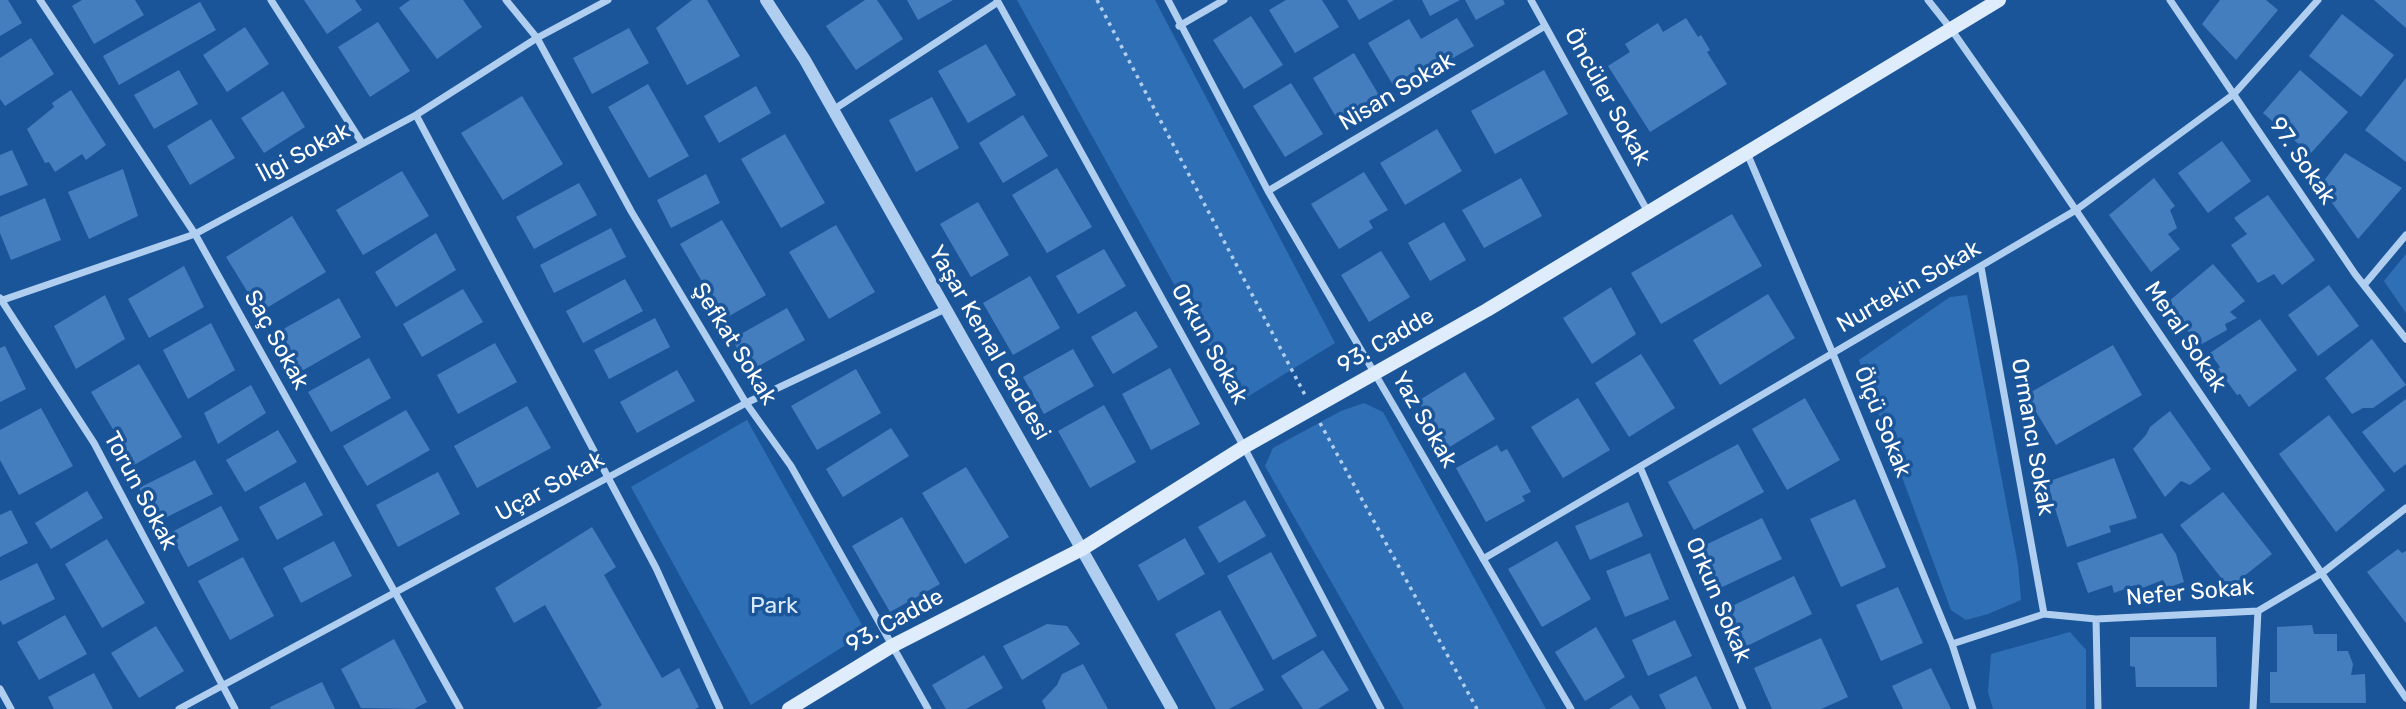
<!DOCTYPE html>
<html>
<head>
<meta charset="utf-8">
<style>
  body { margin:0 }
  canvas { display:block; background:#1b5599 }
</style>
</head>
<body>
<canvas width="2406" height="709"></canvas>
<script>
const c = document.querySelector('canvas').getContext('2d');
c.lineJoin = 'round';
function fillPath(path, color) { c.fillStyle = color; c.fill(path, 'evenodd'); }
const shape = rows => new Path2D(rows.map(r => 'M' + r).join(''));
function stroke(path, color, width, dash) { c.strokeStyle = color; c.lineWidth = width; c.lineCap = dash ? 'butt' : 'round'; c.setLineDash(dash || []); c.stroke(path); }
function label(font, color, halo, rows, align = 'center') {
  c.font = font + ' Rubik,sans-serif'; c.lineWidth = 7; c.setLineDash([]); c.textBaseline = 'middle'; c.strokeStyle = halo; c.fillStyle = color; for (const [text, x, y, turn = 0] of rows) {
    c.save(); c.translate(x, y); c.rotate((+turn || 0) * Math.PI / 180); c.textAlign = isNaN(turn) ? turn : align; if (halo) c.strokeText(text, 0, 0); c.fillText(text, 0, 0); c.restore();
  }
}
fillPath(shape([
  [1017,0,1155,0,1335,343,1239,402],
  [2406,254,2406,313,2384,281],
  [1967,295,2018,565,2021,600,1988,614,1966,620,1951,610,1859,360,1950,297],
  [1364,403,1383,412,1546,709,1404,709,1265,466,1273,448,1341,411],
  [747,420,866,632,751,705,631,487],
  [2070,632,2086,650,2086,709,1993,709,1988,692,1991,654]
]), '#2f6fb6');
fillPath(shape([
  [0,0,8,0,22,23,0,36],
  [82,0,135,0,144,15,94,44,72,6],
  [304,0,355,0,362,10,327,34],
  [410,0,463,0,482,27,437,59,399,8],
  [692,0,707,0,740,56,687,85,656,28],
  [865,0,877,0,903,39,856,70,826,26],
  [907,0,953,0,918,20],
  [1286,0,1322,0,1339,27,1295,53,1269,10],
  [1347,0,1394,0,1359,20],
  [1422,0,1460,0,1430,16],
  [1465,0,1503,0,1505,4,1476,20],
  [2220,0,2266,0,2278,10,2236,60,2202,24],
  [2374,0,2406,0,2406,28],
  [200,2,216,30,119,85,103,56],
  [2342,14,2394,55,2361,97,2309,56],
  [1251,16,1283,65,1244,89,1213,40],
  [1457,18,1474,46,1396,90,1368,43,1409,19,1421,39],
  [1686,18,1698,37,1701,35,1710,50,1707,52,1727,84,1650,132,1608,66,1630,52,1625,44,1658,23,1663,32],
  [378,22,410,71,370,97,338,47],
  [245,27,269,64,227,92,203,55],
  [629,28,649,63,592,94,573,58],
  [31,38,54,74,5,106,0,99,0,58],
  [986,44,1016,95,968,123,938,71],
  [1354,53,1380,97,1339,122,1313,78],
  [179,70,198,104,154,129,134,95],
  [1544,70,1568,114,1495,154,1471,111],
  [2300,70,2348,112,2310,154,2263,113],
  [2406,78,2406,162,2365,130],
  [1291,83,1323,134,1285,157,1253,106],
  [648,84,689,156,649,178,608,107],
  [756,86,771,113,719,143,704,116],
  [71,90,106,145,86,160,82,154,55,172,49,162,45,163,27,129,54,107,52,103],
  [283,91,305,127,264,153,241,118],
  [522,96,563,164,503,200,461,133],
  [932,97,959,148,916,172,889,120],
  [1023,115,1048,156,1003,183,979,143],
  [211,119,235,158,190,185,167,146],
  [1437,129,1462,171,1405,205,1380,163],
  [785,134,825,203,781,228,741,159],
  [2222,141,2251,181,2208,213,2178,173],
  [12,150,28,185,0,196,0,155],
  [2345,153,2402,188,2358,239,2320,186],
  [1057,168,1092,227,1047,253,1012,195],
  [123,169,138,216,89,239,68,192],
  [402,171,429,216,363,255,336,210],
  [1364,172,1388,210,1369,221,1373,228,1339,249,1311,204],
  [706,174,720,203,671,228,657,200],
  [1521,178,1542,216,1484,248,1462,210],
  [2154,178,2175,206,2170,210,2177,228,2168,234,2180,249,2151,272,2109,215],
  [579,183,597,215,534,249,516,217],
  [2268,195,2315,260,2282,285,2274,274,2258,283,2231,245,2247,234,2234,218],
  [45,198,61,240,11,260,0,233,0,217],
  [978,202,1009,255,971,277,940,224],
  [1732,214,1762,266,1661,324,1631,273],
  [292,216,326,272,260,312,226,257],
  [722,220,766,295,724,319,680,244],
  [1444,222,1466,260,1430,281,1408,243],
  [836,225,875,292,829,319,789,252],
  [611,228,626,257,554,293,540,265],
  [436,233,456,270,396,307,375,272],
  [1104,249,1126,286,1078,314,1056,276],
  [1381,251,1410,297,1369,322,1341,275],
  [2213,264,2245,301,2230,312,2237,318,2225,324,2227,330,2198,346,2168,302],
  [184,266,204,307,149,338,128,299],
  [1030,276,1060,328,1013,355,983,303],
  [625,279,643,311,583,343,566,311],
  [2329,285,2359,326,2318,356,2288,315],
  [1611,287,1636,334,1592,364,1563,318],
  [463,289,483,322,422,357,403,324],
  [1768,294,1795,338,1720,385,1693,340],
  [105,295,125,339,76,369,54,326],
  [339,298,361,337,300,372,278,332],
  [787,308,805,340,750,371,732,339],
  [1136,311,1158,347,1113,374,1091,337],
  [655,318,670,347,609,379,594,350],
  [2260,319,2297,370,2249,407,2240,394,2237,395,2218,369,2220,367,2210,353],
  [211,323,235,370,188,399,163,350],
  [2372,339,2406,385,2373,408,2363,408,2352,414,2325,378],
  [495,343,517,382,458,414,437,375],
  [2113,345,2142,395,2056,445,2026,395],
  [5,346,26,389,0,402,0,348],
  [1073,349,1094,386,1044,414,1023,377],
  [1641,354,1675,408,1629,437,1595,383],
  [369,358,391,398,331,432,308,392],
  [139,364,182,437,134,465,91,392],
  [1170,368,1200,424,1151,450,1122,394],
  [856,369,881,413,817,450,791,406],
  [677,370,695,401,637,433,620,402],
  [1465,372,1495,419,1448,448,1418,401],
  [251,385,266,413,218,444,204,413],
  [1578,398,1610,450,1563,478,1531,427],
  [1805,398,1840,460,1787,490,1752,429],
  [2406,399,2406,464,2394,473,2362,432],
  [1104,405,1136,462,1090,488,1058,431],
  [527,406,551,448,477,488,454,446],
  [41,408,73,466,19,495,0,460,0,430],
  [406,410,430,450,367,486,343,446],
  [2170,411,2211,469,2190,485,2181,481,2165,497,2133,449,2146,435,2150,427],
  [2329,415,2385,490,2336,532,2279,454],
  [891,428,909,456,843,497,826,469],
  [278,430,297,462,245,492,226,460],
  [1738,444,1764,492,1694,530,1668,482],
  [1497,445,1501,452,1507,449,1531,492,1522,496,1525,501,1486,522,1456,468],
  [2114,458,2137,518,2109,526,2111,532,2067,547,2047,482],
  [195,460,213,494,157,522,139,488],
  [966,467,1009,537,965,564,922,493],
  [438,472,460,514,398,547,376,505],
  [305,482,323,515,277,540,259,507],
  [87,491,103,518,51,549,35,523],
  [2223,492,2272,554,2229,588,2180,525],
  [1855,499,1886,567,1841,587,1810,519],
  [1245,500,1266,536,1219,563,1198,527],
  [1628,502,1643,536,1590,560,1575,526],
  [221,506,239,540,188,567,170,533],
  [11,510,28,543,0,557,0,515],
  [902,517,940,584,890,612,852,546],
  [1762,518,1782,559,1720,588,1701,547],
  [592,527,616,567,604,575,662,678,679,668,699,707,695,709,596,709,602,705,545,605,514,623,495,588],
  [2162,533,2176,554,2184,582,2167,588,2163,580,2137,590,2135,585,2114,593,2112,585,2088,593,2077,563],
  [1185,538,1205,574,1158,601,1138,565],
  [107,539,145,603,102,628,65,564],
  [334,541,352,576,301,603,283,568],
  [1557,541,1591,599,1542,627,1508,569],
  [2398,549,2402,553,2406,551,2406,623,2367,572],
  [1271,552,1317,636,1273,660,1227,576],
  [1650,553,1669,599,1625,617,1606,571],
  [243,557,274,616,230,640,198,581],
  [37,563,55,599,3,625,0,620,0,581],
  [1794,576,1812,614,1747,646,1728,608],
  [1898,587,1923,643,1881,661,1856,605],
  [1220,610,1264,690,1229,709,1216,709,1175,634],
  [65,615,87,654,39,680,17,642],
  [1675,620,1692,656,1648,676,1632,640],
  [1047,624,1067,626,1080,644,1022,680,1003,646],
  [2312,625,2314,634,2337,634,2337,651,2348,651,2353,664,2351,675,2365,674,2366,703,2270,703,2270,672,2277,672,2277,627],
  [156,626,184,671,139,698,111,653],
  [1596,627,1625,677,1585,701,1555,652],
  [2130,637,2216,637,2217,687,2136,687,2135,667,2130,666],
  [1821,638,1848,697,1821,709,1772,709,1754,668],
  [394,639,427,702,414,709,361,708,341,669],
  [1323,650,1349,690,1318,709,1303,709,1281,676],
  [984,655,1003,688,966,709,946,709,932,685],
  [1083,664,1108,709,1046,709,1042,701,1057,685,1062,674],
  [1931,668,1951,709,1903,709,1892,686],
  [94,673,113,709,54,709,48,697],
  [1696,676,1712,709,1666,709,1659,695],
  [322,682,335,709,271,709,270,707],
  [1631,695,1640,709,1609,709]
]), '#447ebf');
stroke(shape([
  [1097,0,1305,395],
  [1320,423,1477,709]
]), '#b0cff0', 3.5, [3.5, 5]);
stroke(shape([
  [40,0,195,234,460,709],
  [271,0,362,143],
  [506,0,537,38,631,211,746,403,791,466,928,709],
  [997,0,1244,447,1381,709],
  [1168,0,1268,191,1571,709],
  [1531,0,1648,212],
  [1928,0,1951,29,2021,129,2406,698],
  [2170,0,2355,274,2406,339],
  [1179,26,1224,0],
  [833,110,998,2],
  [416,115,656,568,720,709],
  [1747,153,1833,354,1952,644,1973,709],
  [1268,191,1545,26],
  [1981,267,2044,614],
  [2364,285,2406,235],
  [0,298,94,443,235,709],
  [0,301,195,234,416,115,537,38,608,0],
  [1640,467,1743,709],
  [1483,559,2076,210,2234,94,2318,0],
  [2096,619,2098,709],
  [1952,644,2044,614,2096,619,2258,611,2322,573,2406,508],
  [0,689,11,709],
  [179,709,746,403,945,309],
  [2253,709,2258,611]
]), '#b0cff0', 7);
stroke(shape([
  [766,0,805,60,1172,709]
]), '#b0cff0', 12);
stroke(shape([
  [789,709,892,646,1082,549,1244,447,1487,310,1999,0]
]), '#deecfb', 14);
label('23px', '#fff', '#1b5599', [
  ["Nisan Sokak",1397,92,-31],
  ["Öncüler Sokak",1607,97,61],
  ["İlgi Sokak",304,153,-28],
  ["97. Sokak",2302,161,56],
  ["Nurtekin Sokak",1909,287,-30],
  ["Meral Sokak",2185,337,56],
  ["Saç Sokak",276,340,61],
  ["93. Cadde",1386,341,-30],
  ["Yaşar Kemal Caddesi",989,343,60],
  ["Şefkat Sokak",734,344,58],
  ["Orkun Sokak",1209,344,61],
  ["Yaz Sokak",1424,420,60],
  ["Ölçü Sokak",1882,422,68],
  ["Ormancı Sokak",2032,437,80],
  ["Uçar Sokak",550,487,-29],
  ["Torun Sokak",140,491,62],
  ["Nefer Sokak",2190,593,-5],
  ["Orkun Sokak",1718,600,67],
  ["93. Cadde",895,621,-29]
]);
label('23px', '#d7e9fb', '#1b5599', [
  ["Park",774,606]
]);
</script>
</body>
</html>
